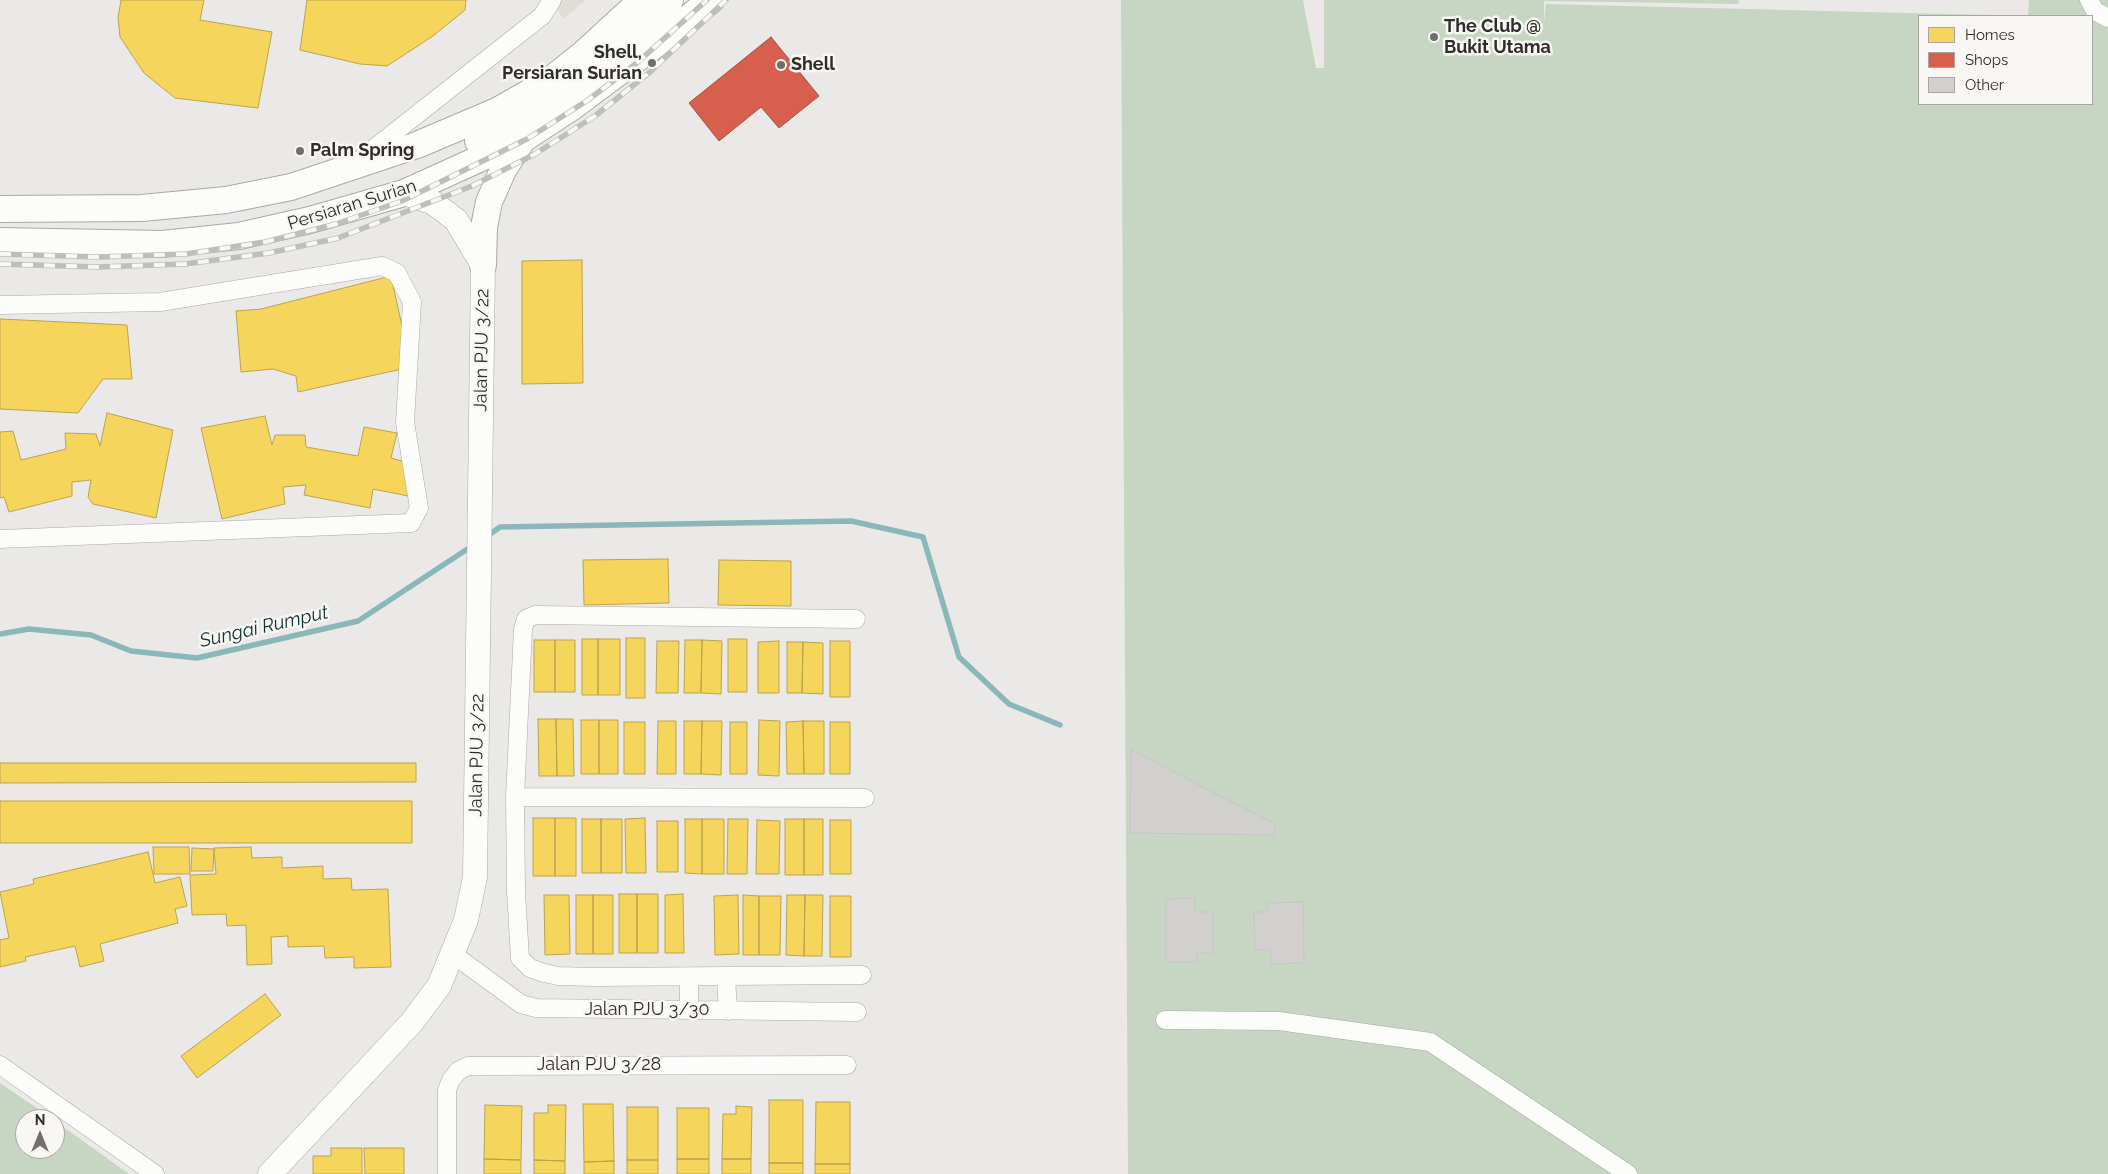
<!DOCTYPE html>
<html>
<head>
<meta charset="utf-8">
<style>
  body { margin:0 }
  #map { position:relative; width:2108px; height:1174px; overflow:hidden; background:#ebe9e7; font-family:Raleway,sans-serif }
  canvas { display:block }
  .legend { position:absolute; left:1918px; top:15px; width:175px; height:90px; box-sizing:border-box; background:#f9f7f3; border:1px solid #a8a6a3; margin:0; padding:6px 9px; list-style:none; font-size:15px; color:#2e2d2c }
  .legend li { display:flex; align-items:center; gap:10px; height:25px }
  .legend b { width:25px; border:1px solid #a8a6a3 }
  .north { position:absolute; left:15px; top:1109px; width:50px; height:50px; box-sizing:border-box; background:#f9f7f3; border:1px solid #a8a6a3; border-radius:50%; rotate:0deg; font-size:14px; font-weight:700; line-height:20px; text-align:center; color:#2e2d2c }
  .north::after { content:''; display:block; margin:auto; width:18px; height:22px; background:#706f6d; clip-path:polygon(50% 0,100% 100%,50% 72%,0 100%) }
</style>
</head>
<body>
<div id="map">
<canvas width="2108" height="1174"></canvas>
<ul class="legend">
<li><b style="height:14px;background:#f6d55c"></b>Homes</li>
<li><b style="height:14px;background:#d6604d"></b>Shops</li>
<li><b style="height:14px;background:#d2d0cf"></b>Other</li>
</ul>
<div class="north">N</div>
</div>
<script>
const c = document.querySelector('canvas').getContext('2d');
c.lineJoin = 'round';
function fillPath(path, color) { c.fillStyle = color; c.fill(path, 'evenodd'); }
const shape = rows => new Path2D(rows.map(r => 'M' + r).join(''));
function stroke(path, color, width, dash) { c.strokeStyle = color; c.lineWidth = width; c.lineCap = dash ? 'butt' : 'round'; c.setLineDash(dash || []); c.stroke(path); }
function label(font, color, halo, rows, align = 'center') {
  c.font = font + ' Raleway,sans-serif'; c.lineWidth = 5; c.setLineDash([]); c.textBaseline = 'middle'; c.strokeStyle = halo; c.fillStyle = color; for (const [text, x, y, turn = 0] of rows) {
    c.save(); c.translate(x, y); c.rotate((+turn || 0) * Math.PI / 180); c.textAlign = isNaN(turn) ? turn : align; if (halo) c.strokeText(text, 0, 0); c.fillText(text, 0, 0); c.restore();
  }
}
fillPath(shape([
  [550,0,585,0,564,19]
]), '#e1dcd6');
fillPath(shape([
  [1121,0,1303,0,1316,68,1324,68,1324,0,1739,0,1738,4,1544,1,1544,22,1546,4,2028,16,2029,0,2108,0,2108,1174,1128,1174],
  [1919,16,2092,16,2092,104,1919,104],
  [0,1083,53,1119,25,1119,25,1149,55,1149,55,1121,129,1174,0,1174]
]), '#c6d6c2');
const homes = shape([
  [121,0,204,0,200,20,272,32,258,108,175,98,144,73,120,37,118,18,121,0],
  [307,0,466,0,465,10,433,36,387,66,360,64,300,50,307,0],
  [582,260,583,383,522,384,522,261,582,260],
  [391,276,411,367,298,392,296,376,273,369,241,372,236,311,261,309,391,276],
  [0,319,127,325,132,379,103,379,78,413,0,409,0,319],
  [107,413,173,430,156,518,93,504,88,497,91,480,72,482,72,496,9,512,4,497,0,498,0,432,13,431,21,460,66,449,65,433,96,434,100,446,107,413],
  [265,416,272,445,275,435,305,435,306,447,358,456,364,427,397,433,391,458,413,464,408,496,373,489,370,508,304,495,306,485,283,487,285,504,222,519,201,428,265,416],
  [668,559,669,603,584,605,583,560,668,559],
  [719,560,791,561,791,606,718,605,719,560],
  [626,638,645,638,645,698,626,698,626,638],
  [582,639,598,639,598,695,582,695,582,639],
  [598,639,620,639,620,695,598,695,598,639],
  [728,639,747,639,747,692,728,692,728,639],
  [534,640,555,640,555,692,534,692,534,640],
  [555,640,575,640,575,692,555,692,555,640],
  [685,640,702,640,701,693,684,693,685,640],
  [702,640,722,641,721,694,701,693,702,640],
  [657,641,679,641,678,693,656,693,657,641],
  [779,641,779,693,758,693,758,642,779,641],
  [830,641,850,641,850,697,830,697,830,641],
  [787,642,803,642,802,693,787,693,787,642],
  [803,642,823,643,823,694,802,693,803,642],
  [538,719,556,719,557,776,539,776,538,719],
  [556,719,573,719,574,776,557,776,556,719],
  [581,720,599,720,599,774,581,774,581,720],
  [599,720,618,720,618,774,599,774,599,720],
  [759,720,780,721,779,776,758,775,759,720],
  [658,721,676,721,676,774,657,774,658,721],
  [684,721,702,721,701,774,684,774,684,721],
  [702,721,722,721,721,775,701,774,702,721],
  [803,721,824,721,824,774,804,774,803,721],
  [803,721,804,774,787,774,786,722,803,721],
  [624,722,645,722,645,774,624,774,624,722],
  [730,722,747,722,747,774,730,774,730,722],
  [830,722,850,722,850,774,830,774,830,722],
  [0,763,416,763,416,782,0,783,0,763],
  [0,801,412,801,412,843,0,843,0,801],
  [533,818,555,818,555,876,533,876,533,818],
  [555,818,576,818,576,876,555,876,555,818],
  [645,818,646,873,626,873,625,819,645,818],
  [582,819,601,819,601,873,582,873,582,819],
  [601,819,622,819,622,873,601,873,601,819],
  [685,819,702,819,702,874,685,873,685,819],
  [702,819,724,819,724,874,702,874,702,819],
  [728,819,748,819,747,874,727,874,728,819],
  [785,819,804,819,804,875,785,875,785,819],
  [804,819,823,819,823,875,804,875,804,819],
  [757,820,780,821,779,874,756,874,757,820],
  [830,820,851,820,851,874,830,874,830,820],
  [657,821,678,821,678,872,657,872,657,821],
  [153,847,189,847,190,874,154,874,153,847],
  [251,847,252,858,282,857,282,868,323,866,323,879,351,878,352,890,388,889,391,967,354,968,354,957,325,958,324,946,288,947,288,936,271,937,272,964,247,965,246,925,227,926,226,914,192,915,190,875,216,874,214,848,251,847],
  [192,848,214,849,213,871,191,871,192,848],
  [148,852,155,883,180,877,187,906,175,909,178,923,100,944,104,961,80,967,75,946,25,957,26,961,0,967,0,940,9,938,0,892,34,884,33,879,148,852],
  [619,894,637,894,637,953,619,953,619,894],
  [637,894,658,894,658,953,637,953,637,894],
  [683,894,684,953,665,953,665,895,683,894],
  [544,895,569,895,570,954,545,955,544,895],
  [576,895,593,895,593,954,576,954,576,895],
  [593,895,613,895,613,954,593,954,593,895],
  [738,895,739,954,715,955,714,896,738,895],
  [743,895,759,896,759,955,743,955,743,895],
  [787,895,805,895,804,956,786,955,787,895],
  [805,895,823,895,822,956,804,956,805,895],
  [759,896,781,896,780,955,759,955,759,896],
  [830,896,851,896,851,957,830,957,830,896],
  [265,994,281,1015,197,1078,181,1056,265,994],
  [769,1100,803,1100,803,1163,769,1163,769,1100],
  [816,1102,850,1102,850,1164,815,1164,816,1102],
  [583,1104,613,1104,614,1161,584,1162,583,1104],
  [485,1105,522,1106,521,1160,484,1159,485,1105],
  [548,1105,566,1105,565,1161,534,1160,534,1113,548,1113,548,1105],
  [736,1106,752,1107,751,1159,722,1159,723,1114,736,1114,736,1106],
  [627,1107,658,1107,658,1160,627,1160,627,1107],
  [677,1108,709,1108,709,1159,677,1159,677,1108],
  [331,1148,362,1148,362,1174,313,1174,313,1156,331,1156,331,1148],
  [364,1148,404,1148,404,1174,365,1174,364,1148],
  [484,1159,521,1160,521,1174,484,1174,484,1159],
  [677,1159,709,1159,709,1174,677,1174,677,1159],
  [722,1159,751,1159,751,1174,722,1174,722,1159],
  [534,1160,565,1161,565,1174,534,1174,534,1160],
  [627,1160,658,1160,658,1174,627,1174,627,1160],
  [614,1161,614,1174,584,1174,584,1162,614,1161],
  [769,1163,803,1163,803,1174,769,1174,769,1163],
  [815,1164,850,1164,850,1174,815,1174,815,1164]
]);
fillPath(homes, '#f6d55c');
stroke(homes, '#baa34e', 1);
const shops = shape([
  [771,37,819,96,779,128,761,107,719,141,689,103,771,37]
]);
fillPath(shops, '#d6604d');
stroke(shops, '#a45143', 1);
stroke(shape([
  [486,537,500,527,851,521,923,537,959,657,1009,704,1060,725],
  [0,634,29,629,91,635,131,651,197,658,358,621,472,546]
]), '#8ab7b9', 5.5);
const building = shape([
  [1131,750,1275,824,1275,835,1130,833,1131,750],
  [1195,898,1195,912,1213,912,1213,953,1197,953,1197,962,1166,962,1166,899,1195,898],
  [1303,902,1304,963,1271,964,1271,950,1255,950,1254,912,1268,912,1268,903,1303,902]
]);
fillPath(building, '#d2d0cf');
stroke(building, '#c7c5c5', 1);
const street = shape([
  [2089,0,2095,11,2108,18],
  [363,157,542,16,552,0],
  [0,305,160,302,382,266,397,273,412,302,405,422,419,508,411,523,0,539],
  [856,619,535,615,526,619,523,629,515,797,516,892,520,958,530,968,544,973,558,976,594,977,862,975],
  [515,797,865,798],
  [454,955,521,1004,536,1008,857,1012],
  [726,977,728,1011],
  [689,1010,689,977],
  [1165,1020,1279,1021,1430,1042,1628,1174],
  [0,1065,155,1174],
  [447,1174,447,1090,451,1080,458,1071,468,1066,847,1065]
]);
const secondary = shape([
  [270,1174,412,1022,439,986,466,920,475,877,483,265,456,220,432,202,404,193]
]);
const primary = shape([
  [478,141,510,125,560,94,628,41,670,0],
  [0,209,142,208,226,200,291,187,417,145,497,111,548,82,582,55,642,0],
  [0,241,162,244,239,236,310,220,404,193,523,139,572,107,647,51,711,0],
  [483,265,484,227,489,202,503,170,523,139]
]);
stroke(street, '#aaa8a7', 19);
stroke(secondary, '#aaa8a7', 25);
stroke(primary, '#aaa8a7', 28);
stroke(street, '#fcfcfb', 18);
stroke(secondary, '#fcfcfb', 24);
stroke(primary, '#fcfcfb', 26);
const rail = shape([
  [0,254,99,257,186,254,265,242,336,224,402,201,527,139,588,100,638,62,707,0],
  [0,264,98,267,185,264,269,253,338,238,472,186,535,154,595,116,650,72,726,0]
]);
stroke(rail, '#bebebd', 5.5);
stroke(rail, '#f9f7f3', 4, [11]);
for (const [x, y, r, color] of [
  [1434,37,5,"#706f6d"],
  [652,63,5,"#706f6d"],
  [781,65,5,"#706f6d"],
  [300,151,5,"#706f6d"]
]) { const dot = new Path2D(); dot.arc(x, y, r, 0, 2 * Math.PI); c.fillStyle = color; c.fill(dot); stroke(dot, '#f9f7f3', 2); }
label('bold 18px', '#2e2d2c', '#f9f7f3', [
  ["The Club @",1444,27],
  ["Bukit Utama",1444,48],
  ["Shell,",642,53,"right"],
  ["Persiaran Surian",642,74,"right"],
  ["Shell",791,65],
  ["Palm Spring",310,151]
], 'left');
label('18px', '#2e2d2c', '#f9f7f3', [
  ["Persiaran Surian",352,205,-17],
  ["Jalan PJU 3/22",482,350,-89],
  ["Jalan PJU 3/22",477,755,-89],
  ["Jalan PJU 3/30",647,1010],
  ["Jalan PJU 3/28",599,1065]
]);
label('italic 19px', '#0f3133', '#f9f7f3', [
  ["Sungai Rumput",264,627,-13]
]);
</script>
</body>
</html>
